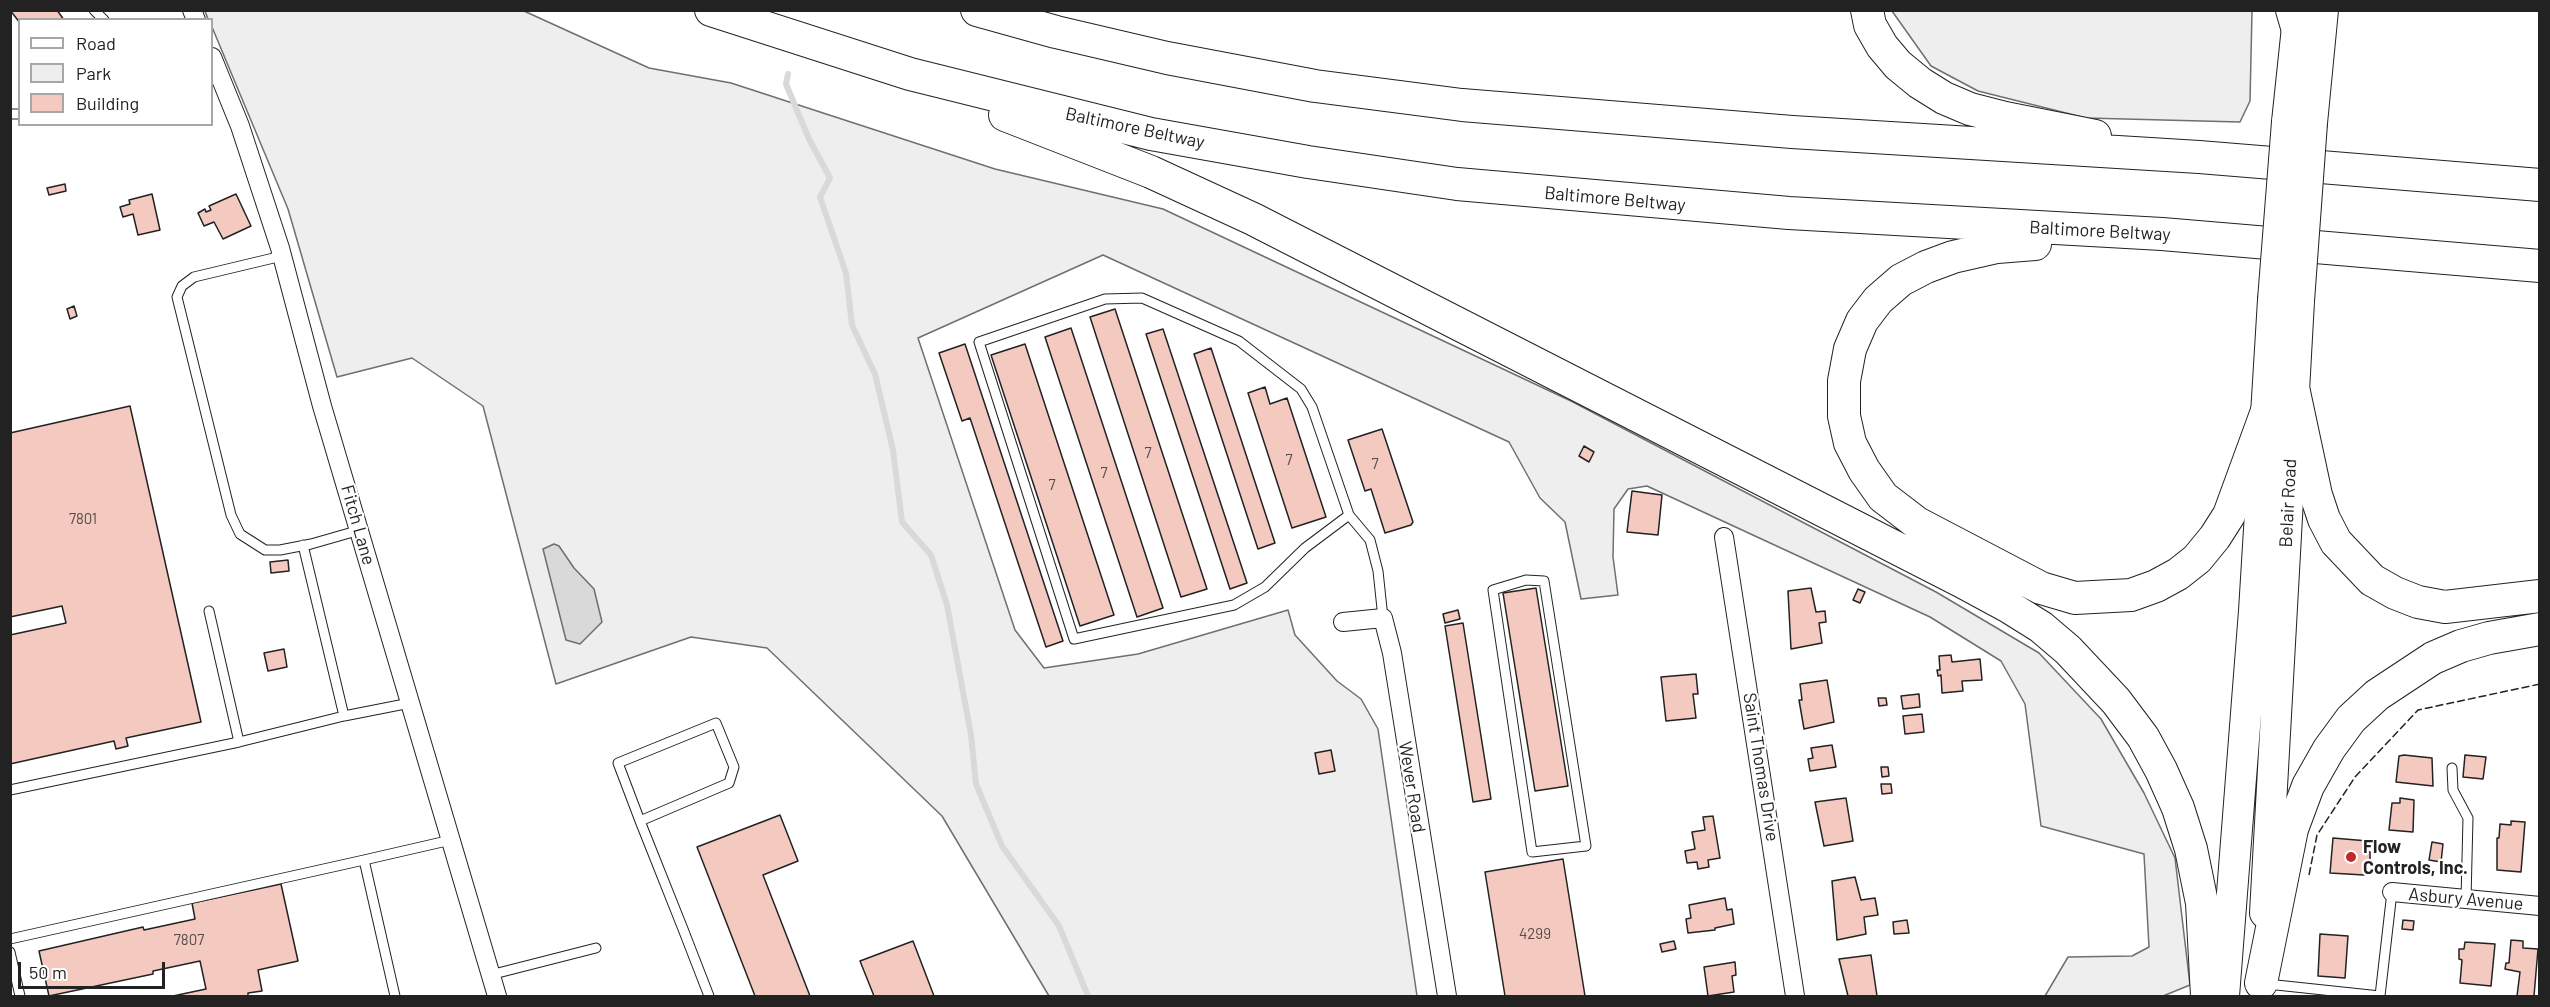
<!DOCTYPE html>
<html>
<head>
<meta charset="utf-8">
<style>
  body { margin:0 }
  #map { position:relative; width:2550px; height:1007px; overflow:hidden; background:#fff; font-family:Barlow,sans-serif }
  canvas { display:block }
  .frame { position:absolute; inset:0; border:12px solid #222; pointer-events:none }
  .legend { position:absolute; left:18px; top:18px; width:195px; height:108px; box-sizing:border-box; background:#fff; border:2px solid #a7a7a7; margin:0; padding:8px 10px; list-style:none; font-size:18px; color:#222 }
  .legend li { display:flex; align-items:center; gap:12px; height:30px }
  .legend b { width:30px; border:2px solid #a7a7a7 }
  .scale { position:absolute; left:18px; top:962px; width:147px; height:27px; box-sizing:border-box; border:3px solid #222; border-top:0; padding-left:8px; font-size:18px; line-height:21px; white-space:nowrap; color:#222; -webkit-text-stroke:4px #fff; paint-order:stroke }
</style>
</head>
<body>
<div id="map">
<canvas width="2550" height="1007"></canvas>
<div class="frame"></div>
<ul class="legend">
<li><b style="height:8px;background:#fff"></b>Road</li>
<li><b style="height:16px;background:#eee"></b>Park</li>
<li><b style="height:16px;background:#f3c9c0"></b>Building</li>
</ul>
<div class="scale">50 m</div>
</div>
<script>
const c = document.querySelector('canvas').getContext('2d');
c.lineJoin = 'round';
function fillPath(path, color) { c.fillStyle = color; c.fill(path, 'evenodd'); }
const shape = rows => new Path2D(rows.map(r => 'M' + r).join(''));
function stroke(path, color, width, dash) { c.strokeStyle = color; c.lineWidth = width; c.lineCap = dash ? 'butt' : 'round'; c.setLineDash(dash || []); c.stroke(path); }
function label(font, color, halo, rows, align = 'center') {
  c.font = font + ' Barlow,sans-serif'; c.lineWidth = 4.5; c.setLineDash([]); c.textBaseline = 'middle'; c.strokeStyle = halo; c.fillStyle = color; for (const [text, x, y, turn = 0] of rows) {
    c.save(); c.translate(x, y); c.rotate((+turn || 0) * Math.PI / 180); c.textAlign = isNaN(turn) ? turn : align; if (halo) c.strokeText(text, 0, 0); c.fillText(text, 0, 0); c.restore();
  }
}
const green = shape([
  [205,11,524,11,649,68,731,83,995,169,1163,209,1571,401,1936,592,2039,653,2101,719,2144,793,2175,858,2190,985,2163,996,2045,996,2068,957,2132,956,2149,947,2144,854,2041,826,2025,704,2001,661,1930,617,1647,486,1628,489,1614,509,1613,557,1618,595,1581,599,1565,522,1540,498,1509,442,1103,255,918,338,1015,630,1044,668,1138,654,1288,610,1295,635,1337,681,1361,699,1378,729,1417,996,1049,996,942,816,767,648,691,637,556,684,483,406,412,358,337,377,288,209,212,27,212,20,208,19,205,11],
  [1892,11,2252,11,2250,101,2240,122,2086,118,1978,91,1931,66,1892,11]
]);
fillPath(green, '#eee');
stroke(green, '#6f6f6f', 1.5);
const water = shape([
  [554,544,559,546,574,568,594,589,602,622,580,644,566,640,543,549,554,544]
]);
fillPath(water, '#d9d9d9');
stroke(water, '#6f6f6f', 1.5);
stroke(shape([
  [788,74,786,84,809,139,830,178,820,197,846,273,852,325,875,374,893,450,902,522,931,555,947,605,971,735,976,784,1002,846,1059,926,1088,996]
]), '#d9d9d9', 6);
const building = shape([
  [10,10,57,10,64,20,20,20,20,23,10,10],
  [65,184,66,191,49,195,47,188,65,184],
  [152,194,160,230,138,235,133,214,123,217,120,207,130,204,129,200,152,194],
  [236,194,251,226,223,239,214,222,204,226,198,213,205,209,206,212,211,210,209,206,236,194],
  [74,306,77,316,70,319,67,309,74,306],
  [1115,309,1207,589,1181,597,1090,317,1115,309],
  [1071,328,1163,608,1137,617,1045,337,1071,328],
  [1163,329,1247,583,1230,589,1146,334,1163,329],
  [965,344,1063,641,1046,647,970,418,962,421,939,353,965,344],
  [1025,344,1114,615,1080,626,991,355,1025,344],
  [1211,348,1275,543,1258,549,1194,354,1211,348],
  [1265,387,1270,404,1287,398,1326,517,1292,528,1248,393,1265,387],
  [130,406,201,722,126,738,128,746,116,749,114,741,10,764,10,635,66,623,62,606,10,617,10,433,130,406],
  [1382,429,1413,522,1411,525,1385,533,1371,489,1365,491,1348,440,1382,429],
  [1584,446,1594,452,1589,462,1579,456,1584,446],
  [1632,491,1662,495,1658,535,1627,532,1632,491],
  [288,560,289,571,271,573,270,562,288,560],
  [1536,588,1568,786,1535,791,1503,593,1536,588],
  [1811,588,1816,612,1825,611,1826,622,1819,623,1822,643,1791,649,1788,591,1811,588],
  [1858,589,1865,592,1860,603,1853,600,1858,589],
  [1458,610,1460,619,1445,623,1443,614,1458,610],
  [1463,623,1491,799,1473,802,1445,626,1463,623],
  [284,649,287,667,268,671,264,653,284,649],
  [1951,655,1952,662,1980,659,1982,680,1962,681,1963,691,1942,693,1941,675,1938,676,1937,670,1940,670,1939,656,1951,655],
  [1696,674,1698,694,1693,694,1696,718,1666,721,1661,677,1696,674],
  [1827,680,1834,722,1804,729,1799,700,1802,700,1800,684,1827,680],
  [1919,694,1920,707,1903,709,1901,696,1919,694],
  [1878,698,1886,698,1887,705,1879,706,1878,698],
  [1922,714,1924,732,1905,734,1903,716,1922,714],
  [1832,745,1836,767,1810,771,1808,759,1813,758,1811,748,1832,745],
  [1331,750,1335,771,1319,774,1315,753,1331,750],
  [2404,755,2432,758,2433,786,2396,782,2399,756,2404,755],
  [2465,755,2486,757,2483,779,2463,777,2465,755],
  [1881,767,1888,767,1889,776,1882,777,1881,767],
  [1881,784,1891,784,1892,793,1882,794,1881,784],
  [1846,798,1853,841,1824,846,1815,802,1846,798],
  [2400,798,2414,800,2413,832,2389,830,2392,803,2400,803,2400,798],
  [780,815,798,861,763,875,810,996,755,996,697,847,780,815],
  [1713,816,1720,858,1708,860,1709,867,1698,869,1697,862,1687,863,1685,851,1695,849,1692,832,1705,830,1703,817,1713,816],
  [2511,821,2525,822,2521,872,2497,870,2497,838,2499,838,2500,824,2511,825,2511,821],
  [2333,838,2368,841,2367,852,2370,852,2370,862,2365,861,2364,875,2330,873,2333,838],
  [2432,842,2443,844,2441,862,2429,860,2432,842],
  [1563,859,1585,996,1505,996,1485,872,1563,859],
  [1855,877,1861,900,1875,898,1878,915,1864,917,1866,934,1837,940,1832,881,1855,877],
  [281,884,298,961,258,970,262,991,248,993,248,996,173,996,206,989,200,961,153,971,153,974,49,996,39,951,143,927,144,930,195,919,192,903,281,884],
  [1725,898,1727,910,1732,909,1734,924,1715,928,1715,930,1688,933,1686,919,1691,918,1689,905,1725,898],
  [1907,920,1909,933,1894,934,1893,922,1907,920],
  [2403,920,2414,921,2413,930,2402,929,2403,920],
  [2320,934,2348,936,2345,978,2318,976,2320,934],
  [2511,940,2523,941,2523,948,2538,949,2534,996,2517,996,2520,972,2505,969,2506,963,2509,963,2511,940],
  [913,941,934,996,874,996,860,961,913,941],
  [1674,941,1676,949,1662,952,1660,944,1674,941],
  [2465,942,2495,944,2491,986,2460,983,2462,960,2459,959,2459,949,2464,949,2465,942],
  [1871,955,1877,996,1848,996,1839,959,1871,955],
  [1735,962,1736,975,1732,976,1734,992,1708,996,1704,967,1735,962]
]);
fillPath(building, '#f3c9c0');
stroke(building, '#222', 1.5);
const service = shape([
  [94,10,104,20],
  [10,114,20,114],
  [282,256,194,277,182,286,177,297,231,515,240,534,265,550,280,550,311,544,360,530],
  [1349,515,1305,548,1265,587,1234,605,1074,639,979,342,1105,299,1142,298,1239,341,1301,389,1312,407,1349,515,1370,540,1378,571,1383,618],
  [303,545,344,716],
  [1526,580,1544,581,1586,846,1532,852,1493,590,1526,580],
  [209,611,239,742],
  [2452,768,2453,790,2468,818,2466,899],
  [10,790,239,742,344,716,410,703],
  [640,821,729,783,734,767,716,723,618,763,640,821,683,929,709,996],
  [10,939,364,860],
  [10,952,20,996],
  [490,975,596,948],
  [2267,984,2380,996,2392,892],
  [395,996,364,860,451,840]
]);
const minor = shape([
  [192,10,196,20],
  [212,57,240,126,280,248,322,406,497,996],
  [1724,537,1795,996],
  [1343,622,1383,618,1392,653,1447,996],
  [2392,892,2540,906]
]);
const trunk = shape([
  [2287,122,2297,27],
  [2312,123,2323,10],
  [2265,913,2299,301],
  [2224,996,2254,611,2273,300]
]);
const motorway = shape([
  [711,10,910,74,1151,134,1308,162,1457,184,1789,213,2162,234,2540,266],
  [977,10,1056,32,1167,58,1315,86,1462,105,1792,132,2199,157,2540,185],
  [1867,10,1870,25,1882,46,1898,65,1920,83,1944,98,1970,109,2005,118,2095,136],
  [2292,10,2297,27],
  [1005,115,1151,172,1253,219,1961,581,2009,607,2041,627,2068,650,2116,701,2143,737,2161,770,2178,808,2191,849,2202,903,2207,996],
  [2035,244,1997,247,1953,257,1926,267,1901,280,1878,300,1862,321,1850,349,1844,381,1844,416,1850,443,1864,470,1883,497,1917,523,2041,588,2075,598,2131,595,2156,586,2178,574,2197,559,2215,537,2229,515,2267,411],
  [2294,392,2316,495,2324,519,2336,542,2372,580,2395,593,2418,602,2445,607,2540,596],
  [2261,983,2292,829,2308,786,2329,749,2351,719,2377,695,2433,658,2461,646,2489,638,2540,629]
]);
stroke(service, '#222', 11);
stroke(minor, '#222', 20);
stroke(trunk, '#222', 32);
stroke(motorway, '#222', 34);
stroke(service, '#fff', 9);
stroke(minor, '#fff', 18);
stroke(trunk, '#fff', 30);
stroke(motorway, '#fff', 32);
const trunkBridge = shape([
  [2273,300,2287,122],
  [2299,301,2312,123]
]);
stroke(trunkBridge, '#222', 32, []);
stroke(trunkBridge, '#fff', 30);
stroke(shape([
  [2309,875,2317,835,2355,777,2418,710,2540,684]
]), '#222', 1.5, [8, 3]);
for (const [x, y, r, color] of [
  [2351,857,6,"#c62828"]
]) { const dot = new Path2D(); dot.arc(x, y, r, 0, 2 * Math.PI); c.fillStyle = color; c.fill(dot); stroke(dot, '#fff', 2); }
label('15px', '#564c4a', null, [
  ["7",1148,453],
  ["7",1289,460],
  ["7",1375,464],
  ["7",1104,473],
  ["7",1052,485],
  ["7801",83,519],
  ["4299",1535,934],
  ["7807",189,940]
]);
label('18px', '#222', '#fff', [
  ["Baltimore Beltway",1135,128,12],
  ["Baltimore Beltway",1615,199,5],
  ["Baltimore Beltway",2100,231,3],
  ["Belair Road",2288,503,-87],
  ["Fitch Lane",358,525,74],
  ["Saint Thomas Drive",1761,767,81],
  ["Wever Road",1412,787,81],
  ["Asbury Avenue",2466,899,5]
]);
label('bold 18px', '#222', '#fff', [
  ["Flow",2363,847],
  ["Controls, Inc.",2363,868]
], 'left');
</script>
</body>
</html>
